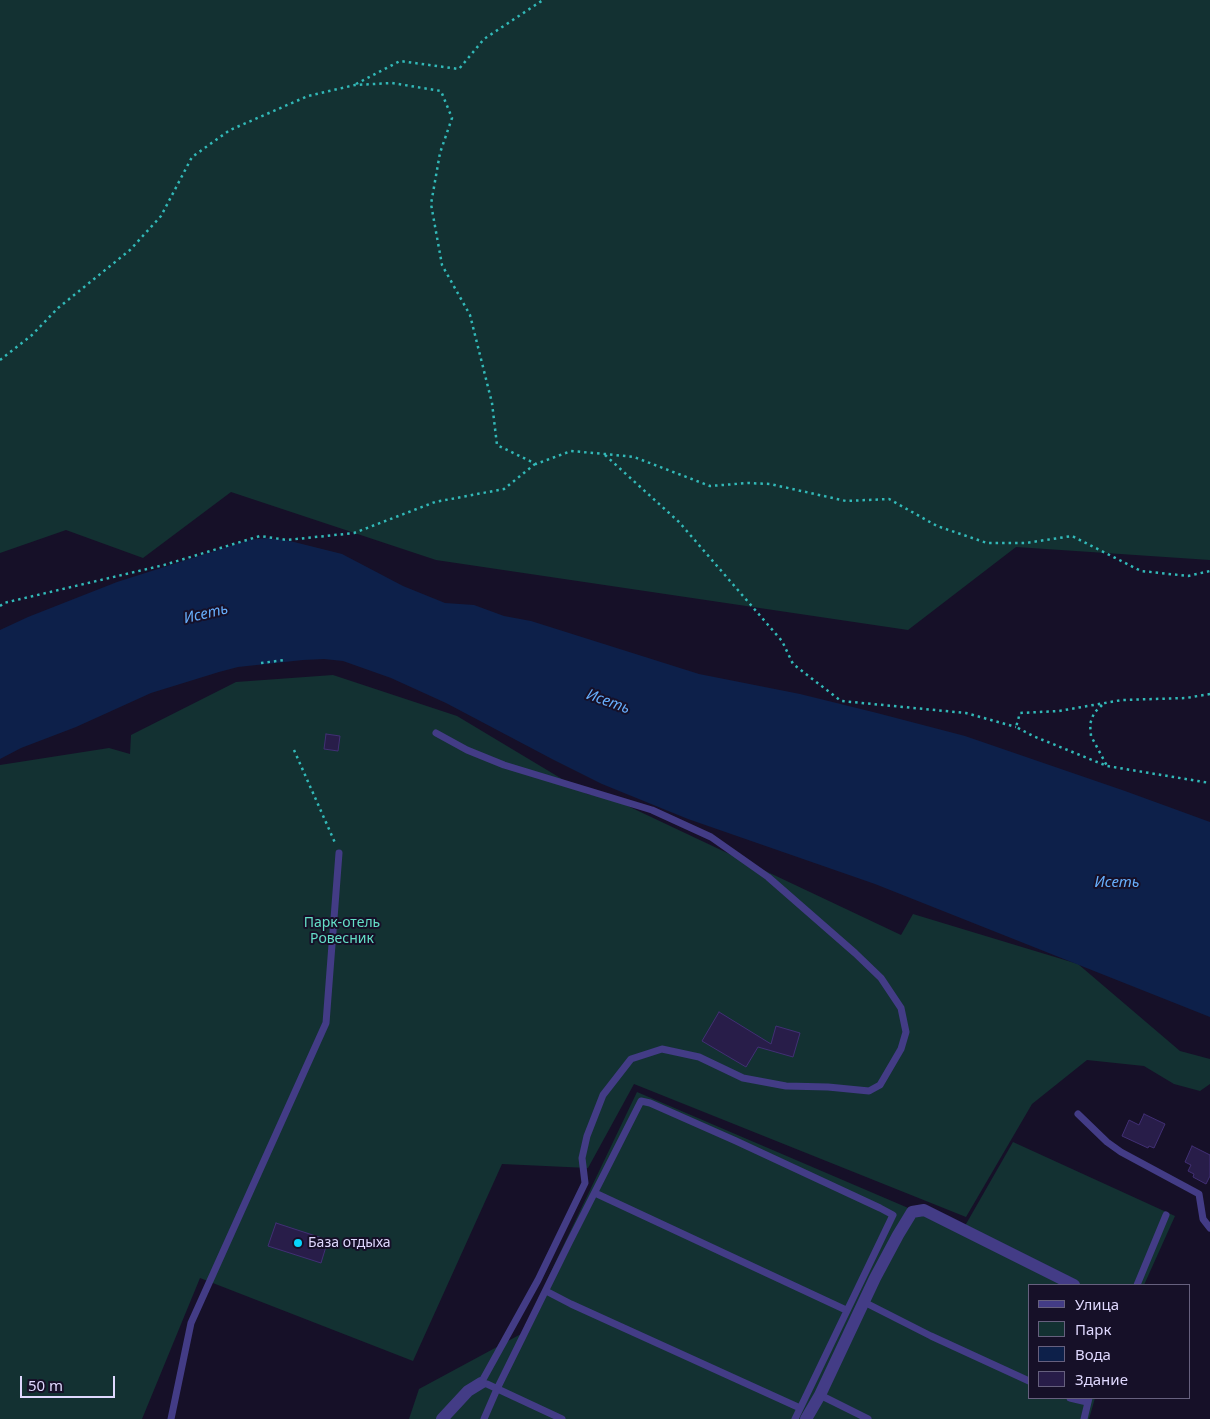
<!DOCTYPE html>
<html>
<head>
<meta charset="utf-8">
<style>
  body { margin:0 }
  #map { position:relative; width:1210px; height:1419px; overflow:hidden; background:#161028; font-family:"Noto Sans",sans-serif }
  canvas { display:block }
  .legend { position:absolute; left:1028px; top:1284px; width:162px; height:115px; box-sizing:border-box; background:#161028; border:1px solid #66607e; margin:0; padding:6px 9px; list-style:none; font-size:15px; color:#dfd8fe }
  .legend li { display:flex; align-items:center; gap:10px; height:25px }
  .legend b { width:25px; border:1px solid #66607e }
  .scale { position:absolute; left:20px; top:1376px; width:95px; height:22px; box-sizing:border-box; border:2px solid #dfd8fe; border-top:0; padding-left:6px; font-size:15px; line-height:18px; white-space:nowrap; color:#dfd8fe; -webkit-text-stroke:4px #161028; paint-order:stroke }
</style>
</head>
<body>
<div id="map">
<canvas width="1210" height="1419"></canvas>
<ul class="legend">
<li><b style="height:6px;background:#433c86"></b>Улица</li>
<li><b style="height:14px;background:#133132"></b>Парк</li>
<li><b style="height:14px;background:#0d204a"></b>Вода</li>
<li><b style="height:14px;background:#281d49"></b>Здание</li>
</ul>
<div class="scale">50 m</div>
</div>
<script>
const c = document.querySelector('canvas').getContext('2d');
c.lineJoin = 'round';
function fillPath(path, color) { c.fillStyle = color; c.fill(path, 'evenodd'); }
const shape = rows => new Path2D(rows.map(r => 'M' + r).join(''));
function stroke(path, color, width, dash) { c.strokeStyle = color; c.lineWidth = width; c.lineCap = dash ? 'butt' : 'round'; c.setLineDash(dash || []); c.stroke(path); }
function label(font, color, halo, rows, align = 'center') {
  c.font = font + ' "Noto Sans",sans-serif'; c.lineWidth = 4; c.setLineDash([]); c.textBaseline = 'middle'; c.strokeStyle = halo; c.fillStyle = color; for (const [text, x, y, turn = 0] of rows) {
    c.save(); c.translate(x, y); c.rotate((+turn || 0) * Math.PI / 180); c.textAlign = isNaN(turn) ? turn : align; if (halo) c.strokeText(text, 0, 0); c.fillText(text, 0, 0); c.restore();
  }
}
fillPath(shape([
  [0,0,1210,0,1210,560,1016,547,908,630,436,560,231,492,143,558,66,530,0,553],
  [333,675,457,716,587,794,613,799,901,935,913,914,1078,964,1180,1051,1210,1059,1210,1084,1200,1091,1174,1084,1144,1066,1087,1060,1032,1104,966,1217,634,1084,588,1168,502,1164,413,1361,200,1278,142,1419,0,1419,0,765,109,748,130,754,131,735,236,682],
  [637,1092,962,1231,1013,1142,1175,1216,1144,1285,1029,1285,1029,1398,1095,1398,1089,1419,409,1419,419,1389,521,1334]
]), '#133132');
fillPath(shape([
  [266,538,286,540,342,554,403,586,445,603,474,605,504,616,531,621,699,674,800,694,877,713,965,736,1125,791,1210,822,1210,1017,875,884,688,819,602,784,552,759,446,703,391,678,343,661,324,659,303,660,238,667,219,672,151,693,76,727,21,748,0,759,0,630,28,617,117,582,249,540]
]), '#0d204a');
const building = shape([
  [326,734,340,736,338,751,324,749,326,734],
  [719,1012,771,1044,776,1026,800,1033,793,1057,758,1047,746,1067,702,1041,719,1012],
  [1144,1114,1165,1124,1154,1148,1149,1146,1148,1148,1122,1136,1129,1120,1139,1125,1144,1114],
  [1192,1146,1210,1155,1210,1176,1206,1184,1193,1177,1194,1174,1188,1171,1191,1165,1185,1162,1192,1146],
  [276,1223,328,1240,321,1263,268,1246,276,1223]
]);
fillPath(building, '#281d49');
stroke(building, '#412f74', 1);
stroke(shape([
  [356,84,400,61,459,69,484,39,543,0],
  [0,360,32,335,58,308,130,250,161,216,192,157,230,130,308,96,355,85,392,83,441,91,452,118,440,153,431,204,442,265,470,315,492,403,497,445,536,464,571,451,605,454,634,457,710,486,748,483,770,484,846,501,889,499,937,526,987,543,1026,543,1072,536,1141,571,1188,576,1210,571],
  [605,455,679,522,782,641,793,664,841,701,966,713,1016,727],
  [0,606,4,603,164,565,260,536,287,540,354,533,435,502,504,489,535,464],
  [261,663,285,660],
  [1210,694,1186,698,1122,700,1059,711,1020,713,1016,727,1033,736,1107,766,1210,783],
  [1102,705,1094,713,1090,724,1091,736,1107,766],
  [294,750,336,845]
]), '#32b9b8', 2.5, [2.5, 4]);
stroke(shape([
  [436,733,467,750,504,765,652,810,711,837,768,877,855,953,881,978,901,1008,906,1032,901,1049,880,1085,869,1091,828,1087,786,1086,743,1078,699,1057,662,1049,631,1059,603,1095,587,1136,582,1158,585,1183,538,1280,481,1383,487,1384,562,1419],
  [1078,1114,1107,1142,1121,1152,1199,1194,1203,1219,1210,1228],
  [595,1193,846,1310],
  [1137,1285,1166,1215],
  [546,1291,571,1304,800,1408],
  [864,1302,931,1336,1029,1381],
  [820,1395,868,1419],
  [1070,1398,1087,1402],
  [171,1419,191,1323,326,1023,339,853],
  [484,1419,497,1389,569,1243,641,1101,650,1103,736,1141,880,1208,893,1215,795,1419],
  [1084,1419,1089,1398]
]), '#433c86', 7);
stroke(shape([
  [442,1419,468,1391,481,1383],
  [806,1419,820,1395,875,1278,898,1235,912,1212,924,1210,1074,1285]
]), '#433c86', 12);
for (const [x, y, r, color] of [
  [298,1243,5,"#07d5fc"]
]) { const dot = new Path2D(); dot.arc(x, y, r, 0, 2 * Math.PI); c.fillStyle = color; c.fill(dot); stroke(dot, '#161028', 2); }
label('14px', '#64dfc7', '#161028', [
  ["Парк-отель",342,923],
  ["Ровесник",342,939]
]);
label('14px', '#dfd8fe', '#161028', [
  ["База отдыха",308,1243]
], 'left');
label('italic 15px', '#67affd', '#161028', [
  ["Исеть",206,614,-13],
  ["Исеть",608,702,20],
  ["Исеть",1117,883]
]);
</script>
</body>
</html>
